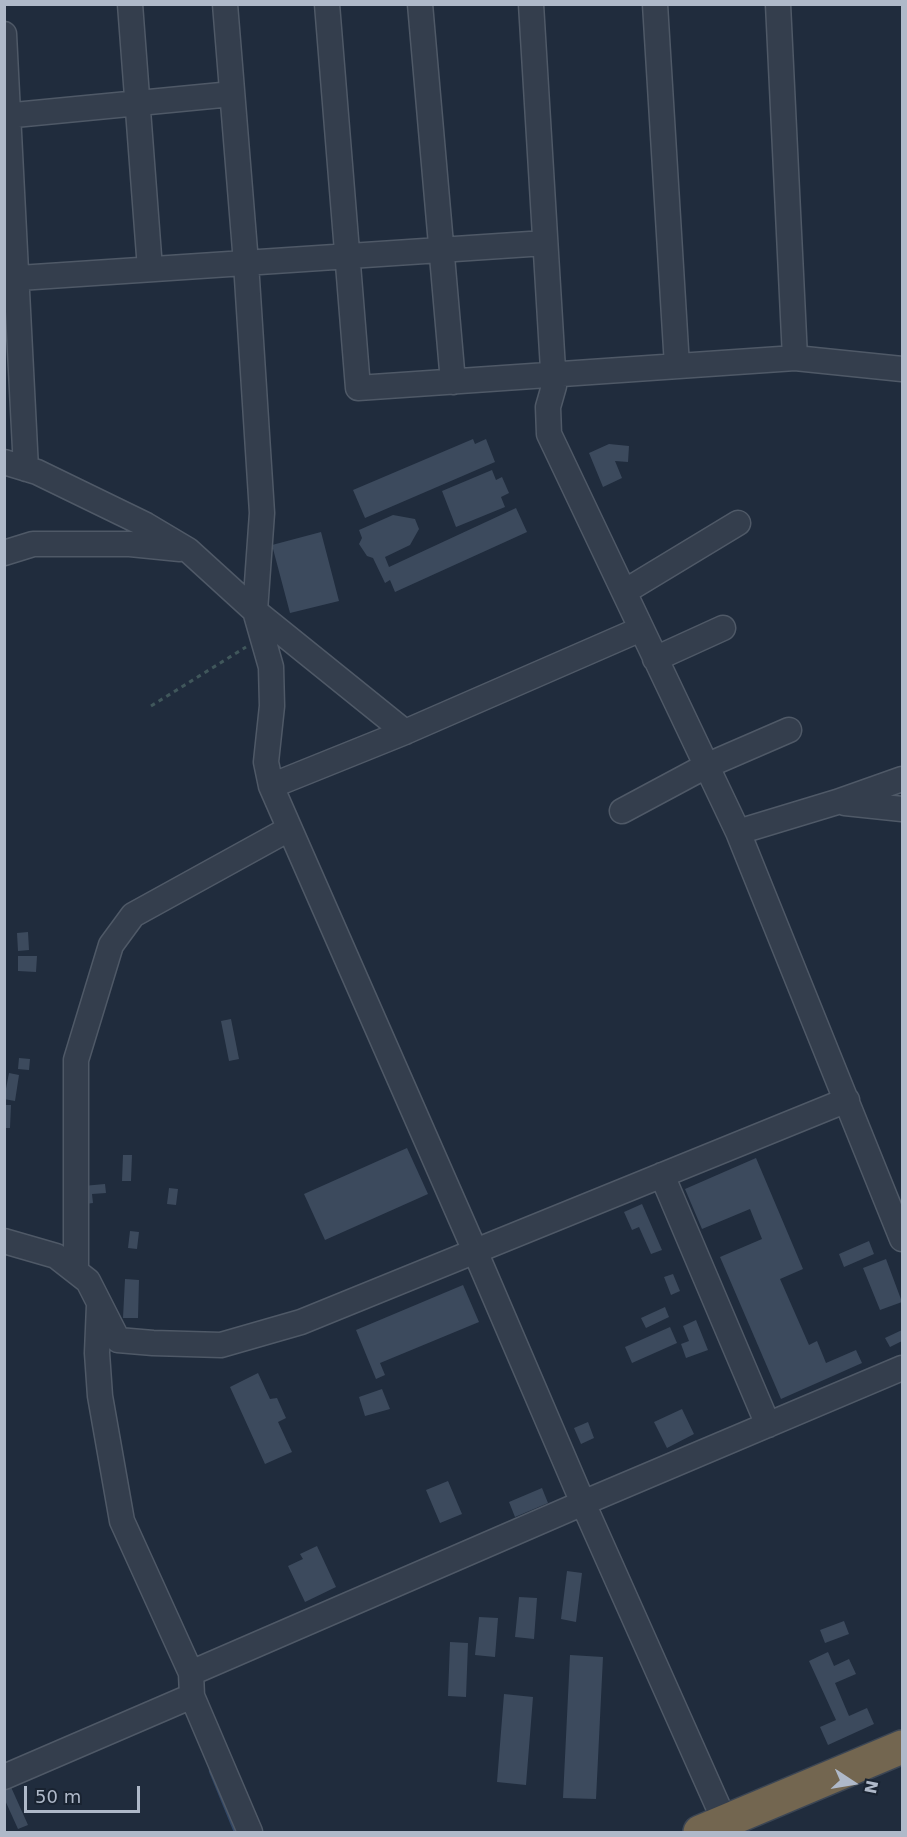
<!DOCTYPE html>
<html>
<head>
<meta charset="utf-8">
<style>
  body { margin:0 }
  #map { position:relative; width:907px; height:1837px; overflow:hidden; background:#202c3d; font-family:"DejaVu Sans",sans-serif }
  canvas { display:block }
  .frame { position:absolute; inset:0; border:6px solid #afb9c9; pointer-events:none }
  .north { position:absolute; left:823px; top:1753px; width:60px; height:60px; -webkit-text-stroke:4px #192331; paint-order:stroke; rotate:102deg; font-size:16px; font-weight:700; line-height:24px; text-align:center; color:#afb9c9 }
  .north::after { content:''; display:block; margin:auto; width:21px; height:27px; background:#afb9c9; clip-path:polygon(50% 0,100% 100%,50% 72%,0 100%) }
  .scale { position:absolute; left:24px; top:1786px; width:116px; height:27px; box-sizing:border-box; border:3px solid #afb9c9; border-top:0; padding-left:8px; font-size:18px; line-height:21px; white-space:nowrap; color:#afb9c9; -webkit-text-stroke:4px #192331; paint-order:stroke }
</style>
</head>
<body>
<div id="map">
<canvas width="907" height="1837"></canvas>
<div class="frame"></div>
<div class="north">N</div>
<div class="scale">50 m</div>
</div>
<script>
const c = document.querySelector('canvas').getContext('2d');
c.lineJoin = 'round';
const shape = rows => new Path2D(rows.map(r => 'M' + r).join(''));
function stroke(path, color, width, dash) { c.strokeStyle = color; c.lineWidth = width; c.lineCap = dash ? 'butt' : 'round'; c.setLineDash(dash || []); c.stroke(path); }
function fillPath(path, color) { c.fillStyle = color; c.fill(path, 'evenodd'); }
stroke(shape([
  [211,1771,236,1832]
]), '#324766', 4.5);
fillPath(shape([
  [473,439,475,444,486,439,495,462,365,518,353,490],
  [609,444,629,446,628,462,615,461,622,478,603,487,589,453],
  [492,470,496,480,502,477,509,493,501,497,505,507,456,527,442,491],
  [516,508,527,532,395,592,390,580,385,583,373,558,367,556,359,544,362,538,359,530,393,515,415,519,419,529,410,545,385,557,389,567],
  [321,532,339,601,290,613,272,545],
  [28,932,29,950,18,951,17,933],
  [18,956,37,956,36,972,18,971],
  [231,1019,239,1059,229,1061,221,1021],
  [19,1058,30,1059,29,1070,18,1069],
  [9,1073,19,1075,15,1101,4,1099],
  [4,1105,11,1105,10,1128,4,1128],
  [407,1148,428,1194,325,1240,304,1194],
  [123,1155,132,1155,131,1181,122,1181],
  [756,1158,803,1269,780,1279,809,1345,817,1341,826,1363,856,1350,862,1363,781,1399,720,1257,762,1239,750,1209,702,1229,685,1189],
  [105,1184,106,1193,92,1194,93,1203,85,1204,83,1186],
  [169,1188,178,1189,176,1205,167,1204],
  [642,1204,662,1250,651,1254,639,1227,632,1230,624,1212],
  [130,1231,139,1232,137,1249,128,1248],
  [869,1241,874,1254,844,1267,839,1254],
  [886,1259,902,1302,880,1310,863,1268],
  [673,1274,680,1291,671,1295,664,1277],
  [125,1279,139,1280,138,1318,123,1318],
  [463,1285,479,1322,380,1363,385,1375,376,1379,356,1330],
  [665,1307,669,1317,646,1328,641,1318],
  [696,1320,708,1350,686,1358,681,1344,689,1341,683,1326],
  [670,1327,677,1343,632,1363,625,1347],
  [902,1330,902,1341,890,1347,885,1338],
  [258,1373,270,1399,277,1398,286,1418,278,1422,292,1452,265,1464,230,1387],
  [382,1389,390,1409,365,1416,359,1397],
  [682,1409,694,1434,667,1448,654,1422],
  [588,1422,594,1438,581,1444,574,1428],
  [448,1481,462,1514,440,1523,426,1490],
  [542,1488,548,1503,515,1517,509,1502],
  [317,1546,336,1587,305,1602,288,1566,303,1559,300,1554],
  [567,1571,582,1573,576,1622,561,1619],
  [519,1597,537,1598,534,1639,515,1637],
  [479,1617,498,1618,495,1657,475,1655],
  [844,1621,849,1634,825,1643,820,1630],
  [450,1642,468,1643,466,1697,448,1696],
  [828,1652,834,1666,849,1659,856,1674,835,1683,849,1716,867,1708,874,1724,828,1745,820,1727,836,1720,809,1661],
  [570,1655,603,1657,596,1799,563,1798],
  [504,1694,533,1697,526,1785,497,1782],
  [11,1787,28,1825,18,1829,4,1798,4,1790]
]), '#3c4a5d');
const minor = shape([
  [130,4,150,269],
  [225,4,246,263,262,513,255,611,271,667,272,706,266,762,271,786,475,1251,583,1503,725,1822],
  [327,4,358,388,795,358,902,369],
  [420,4,453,382],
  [531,4,554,386,548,407,549,434,738,832,902,1239],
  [655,4,677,366],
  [778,4,795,358],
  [4,34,26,469],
  [4,116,232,94],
  [4,279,545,243],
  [4,462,37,472,146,525,188,550,255,611,405,732],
  [4,553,33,544,130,544,180,549],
  [624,592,738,523],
  [655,659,723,628],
  [271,786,405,732,641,629],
  [845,803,902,809],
  [622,811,706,766,789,730],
  [738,832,837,802,902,779],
  [662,1175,768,1425],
  [4,1241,56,1256,88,1281,118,1340,153,1343,221,1345,301,1322,847,1100],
  [76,1271,76,1060,111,945,133,915,289,829],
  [99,1305,97,1353,100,1396,122,1521,191,1673],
  [4,1777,192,1696],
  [250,1832,192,1696,191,1673,583,1503,902,1368]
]);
const highway = shape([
  [700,1832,902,1747]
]);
stroke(minor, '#4f5967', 27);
stroke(highway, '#3c4654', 36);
stroke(shape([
  [151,706,246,647]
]), '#40575b', 3, [4.5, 4.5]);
stroke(minor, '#343e4d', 24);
stroke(highway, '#736650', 33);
</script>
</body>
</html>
